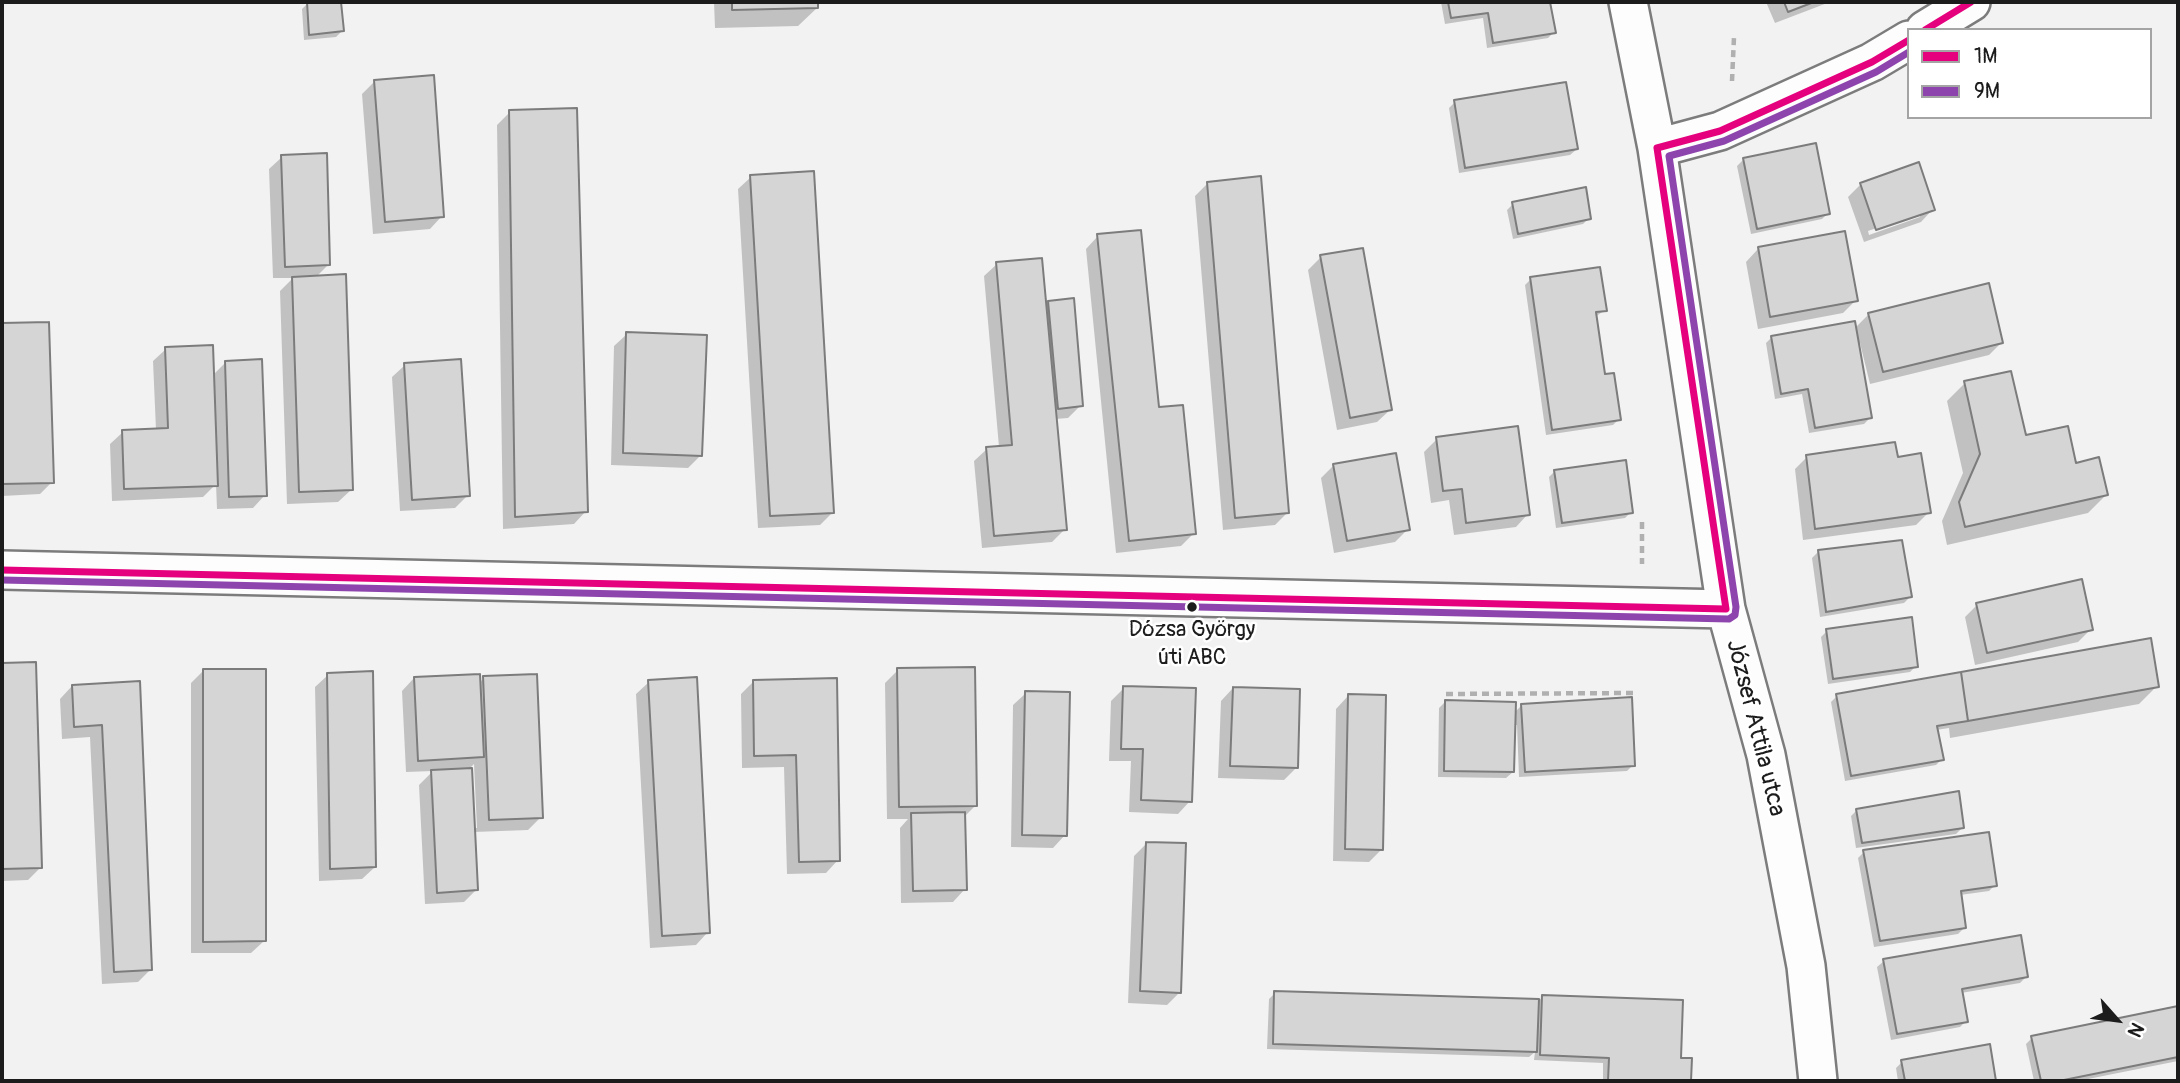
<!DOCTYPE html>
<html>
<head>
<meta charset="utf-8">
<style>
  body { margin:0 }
  #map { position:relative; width:2180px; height:1083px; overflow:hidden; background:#f2f2f2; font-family:Pangolin,sans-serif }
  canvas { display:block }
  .frame { position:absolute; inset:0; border:4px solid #1c1c1c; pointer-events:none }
  .legend { position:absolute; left:1907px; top:28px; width:245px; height:91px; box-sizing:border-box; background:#fff; border:2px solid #a4a4a4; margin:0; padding:9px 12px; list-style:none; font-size:21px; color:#1c1c1c }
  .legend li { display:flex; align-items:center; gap:14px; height:35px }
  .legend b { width:35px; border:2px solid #a4a4a4 }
  .north { position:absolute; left:2082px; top:985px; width:70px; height:70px; -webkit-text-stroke:5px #fff; paint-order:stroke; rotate:118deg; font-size:19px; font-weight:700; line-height:28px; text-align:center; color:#1c1c1c }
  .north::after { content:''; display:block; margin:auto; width:24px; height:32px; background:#1c1c1c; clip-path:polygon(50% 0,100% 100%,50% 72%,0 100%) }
</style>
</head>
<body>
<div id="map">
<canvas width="2180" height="1083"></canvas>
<div class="frame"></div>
<ul class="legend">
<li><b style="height:9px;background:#e5007d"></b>1M</li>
<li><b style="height:9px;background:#8e44ad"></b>9M</li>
</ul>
<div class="north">N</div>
</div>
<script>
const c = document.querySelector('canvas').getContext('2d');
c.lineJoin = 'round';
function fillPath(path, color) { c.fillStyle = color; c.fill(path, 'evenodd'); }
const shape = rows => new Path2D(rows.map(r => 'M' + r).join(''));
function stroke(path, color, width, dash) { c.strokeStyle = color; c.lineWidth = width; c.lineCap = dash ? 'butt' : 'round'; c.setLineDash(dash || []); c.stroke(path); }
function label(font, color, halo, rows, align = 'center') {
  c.font = font + ' Pangolin,sans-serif'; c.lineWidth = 5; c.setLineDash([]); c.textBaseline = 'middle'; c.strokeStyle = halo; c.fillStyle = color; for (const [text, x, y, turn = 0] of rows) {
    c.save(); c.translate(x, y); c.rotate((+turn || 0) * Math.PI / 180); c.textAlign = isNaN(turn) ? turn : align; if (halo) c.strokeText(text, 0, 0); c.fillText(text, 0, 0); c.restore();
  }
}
fillPath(shape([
  [339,2,342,31,336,37,304,40,302,9,308,3],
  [714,2,816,2,817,8,798,26,715,28],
  [1441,2,1548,2,1554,32,1548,38,1487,48,1483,18,1445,24],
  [1766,2,1830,2,1775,23],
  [375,81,442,216,430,229,373,234,362,94],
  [1455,102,1577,149,1570,155,1459,173,1449,108],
  [510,112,586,511,574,524,503,529,497,125],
  [282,157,329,264,316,277,351,490,338,502,287,504,280,291,293,278,273,278,269,169],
  [1744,159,1828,213,1822,219,1751,234,1737,166],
  [751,177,833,512,820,525,758,528,738,189],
  [1208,183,1287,513,1275,525,1223,530,1195,196],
  [1861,184,1933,209,1921,222,1864,242,1848,197],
  [1920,213,1920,217,1869,235,1868,231],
  [1513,204,1589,218,1583,224,1513,239,1507,210],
  [1098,236,1194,533,1181,546,1116,553,1086,249],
  [1758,249,1856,300,1843,313,1758,329,1746,262],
  [1321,257,1390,410,1377,422,1337,430,1308,270],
  [997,264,1044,307,1049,302,1081,405,1068,418,1055,419,1065,529,1052,542,982,548,974,461,987,449,999,447,984,276],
  [1531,279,1605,310,1595,317,1603,376,1619,419,1613,425,1546,435,1525,285],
  [1869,314,2002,342,1989,355,1870,384,1860,343,1857,343,1870,418,1864,424,1809,433,1802,394,1775,399,1766,343,1772,337,1855,328],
  [47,324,52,482,40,494,2,496,2,325],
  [627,334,701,455,688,468,611,465,614,346],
  [166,349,212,376,226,362,265,495,253,508,217,509,216,484,203,497,112,501,110,444,123,432,156,430,153,361],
  [405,365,468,495,455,508,400,511,392,377],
  [1965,383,2024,437,2075,465,2106,495,2088,513,1947,545,1942,521,1963,473,1947,401],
  [1437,439,1528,514,1516,527,1454,535,1449,500,1431,503,1424,452],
  [1807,457,1929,512,1916,525,1803,540,1795,469],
  [1334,465,1408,529,1395,542,1334,553,1321,478],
  [1555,471,1631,512,1625,518,1556,528,1549,477],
  [1818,552,1910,597,1904,603,1820,617,1812,558],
  [1977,605,2091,629,2078,642,1975,665,1965,617],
  [1827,631,1916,666,1910,672,1828,684,1821,637],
  [34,664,40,868,28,880,2,881,2,665],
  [204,670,264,941,251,953,191,953,191,683],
  [898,670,975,806,963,818,965,889,953,902,901,903,900,828,908,819,887,819,885,683],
  [328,675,375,867,362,879,319,881,315,687],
  [414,678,478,684,484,678,541,817,528,830,474,832,476,890,464,902,425,904,419,785,433,771,406,772,402,691],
  [474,764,477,828,473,828,470,768],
  [836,679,838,860,826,873,787,874,784,767,742,768,741,694,754,681],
  [649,682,708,932,696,945,650,948,636,694],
  [138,683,150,970,138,982,102,984,90,737,62,739,60,699,72,686],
  [2157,686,2139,704,1950,738,1949,728,1936,730,1942,759,1936,765,1845,781,1831,702,1837,696],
  [1124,688,1190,801,1178,814,1129,812,1131,761,1109,761,1111,701],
  [1233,688,1296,768,1284,780,1218,778,1221,701],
  [1026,693,1065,835,1053,848,1011,847,1013,705],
  [1348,696,1382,849,1369,862,1333,861,1336,709],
  [1445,702,1514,713,1522,705,1633,765,1627,771,1519,777,1517,725,1514,725,1513,772,1506,778,1438,777,1439,708],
  [1857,810,1962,828,1956,834,1856,848,1851,816],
  [1147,843,1180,992,1167,1005,1128,1003,1134,856],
  [1864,852,1995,885,1989,891,1960,895,1964,928,1958,934,1874,947,1858,858],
  [1884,961,2026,977,2020,983,1961,993,1966,1021,1960,1027,1891,1040,1877,967],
  [1275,993,1538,1001,1543,997,1679,1059,1690,1060,1689,1081,1603,1081,1603,1063,1534,1060,1535,1052,1529,1057,1267,1049,1269,999],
  [2178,1008,2178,1061,2078,1081,2034,1081,2026,1044,2032,1038],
  [1988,1046,1995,1081,1898,1081,1896,1068,1902,1062]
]), '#0003');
const building = shape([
  [307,2,341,2,344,31,309,35,307,2],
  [732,2,818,2,818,8,732,10,732,2],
  [1448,2,1550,2,1556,33,1493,43,1488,13,1451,18,1448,2],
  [1784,2,1814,2,1788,12,1784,2],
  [434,75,444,217,385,222,374,80,434,75],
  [1566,82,1578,149,1465,168,1454,100,1566,82],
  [577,108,588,512,515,517,509,110,577,108],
  [1816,143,1830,214,1757,229,1743,158,1816,143],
  [327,153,330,265,285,267,281,155,327,153],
  [1919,162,1935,210,1876,230,1860,183,1919,162],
  [814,171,834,513,770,516,750,175,814,171],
  [1261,176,1289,513,1235,518,1207,182,1261,176],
  [1586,187,1591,219,1518,234,1512,202,1586,187],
  [1141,230,1159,407,1183,405,1196,534,1129,541,1097,234,1141,230],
  [1845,231,1858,301,1770,317,1758,247,1845,231],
  [1363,248,1392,410,1350,418,1320,255,1363,248],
  [1042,258,1067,530,994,536,986,447,1012,445,996,262,1042,258],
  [1600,267,1607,311,1596,312,1605,374,1614,373,1621,420,1552,430,1530,277,1600,267],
  [346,274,353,490,299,492,292,277,346,274],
  [1989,283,2003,343,1883,372,1868,313,1989,283],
  [1074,298,1083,406,1058,409,1048,301,1074,298],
  [1855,321,1872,418,1815,428,1808,389,1781,394,1771,336,1855,321],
  [49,322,54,483,2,484,2,323,49,322],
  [626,332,707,335,702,456,623,453,626,332],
  [213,345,218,486,124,489,122,430,168,428,165,347,213,345],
  [262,359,267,496,229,497,225,361,262,359],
  [461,359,470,496,412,500,404,363,461,359],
  [2011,371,2026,435,2068,426,2076,463,2099,457,2108,495,1965,527,1959,502,1980,454,1964,381,2011,371],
  [1518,426,1530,515,1466,523,1462,489,1443,491,1436,437,1518,426],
  [1895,442,1898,457,1921,453,1931,513,1815,529,1806,455,1895,442],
  [1396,453,1410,530,1347,541,1333,464,1396,453],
  [1626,460,1633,513,1562,523,1554,470,1626,460],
  [1902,540,1912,597,1826,612,1818,550,1902,540],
  [2082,579,2093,630,1987,653,1976,603,2082,579],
  [1912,617,1918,667,1833,679,1826,629,1912,617],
  [2151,638,2159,687,1968,721,1961,672,2151,638],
  [36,662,42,868,2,869,2,663,36,662],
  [975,667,977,806,899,807,897,668,975,667],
  [203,669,266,669,266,941,203,942,203,669],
  [373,671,376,867,330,869,327,673,373,671],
  [1961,672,1968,721,1937,726,1944,760,1851,776,1836,694,1961,672],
  [480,674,484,757,418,761,414,677,480,674],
  [537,674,543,818,489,820,483,676,537,674],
  [697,677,710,933,662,936,648,680,697,677],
  [837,678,840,861,799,862,796,755,754,756,753,680,837,678],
  [140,681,152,970,114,972,102,725,74,727,72,685,140,681],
  [1123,686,1196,688,1192,802,1141,800,1143,749,1121,749,1123,686],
  [1233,687,1300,689,1298,768,1230,766,1233,687],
  [1025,691,1070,692,1067,836,1022,835,1025,691],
  [1348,694,1386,695,1383,850,1345,849,1348,694],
  [1632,697,1635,766,1525,772,1521,704,1632,697],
  [1445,700,1516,702,1514,772,1444,771,1445,700],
  [472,768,478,890,437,893,431,770,472,768],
  [1959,791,1964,828,1862,843,1856,809,1959,791],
  [965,812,967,890,913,891,911,813,965,812],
  [1989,832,1997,886,1961,891,1966,928,1880,941,1863,850,1989,832],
  [1146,842,1186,843,1181,993,1140,991,1146,842],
  [2021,935,2028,977,1962,989,1968,1022,1897,1034,1883,959,2021,935],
  [1274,991,1539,999,1537,1052,1273,1044,1274,991],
  [1542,995,1683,1000,1681,1058,1692,1058,1691,1081,1608,1081,1609,1058,1540,1055,1542,995],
  [2178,1006,2178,1057,2059,1081,2041,1081,2031,1036,2178,1006],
  [1990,1044,1996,1081,1905,1081,1901,1060,1990,1044]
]);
fillPath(building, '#d5d5d5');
stroke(building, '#7c7c7c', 2);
const street = shape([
  [1628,2,1657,148,1726,609,1766,755,1806,966,1818,1081],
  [1925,30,1971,2],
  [1657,148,1720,131,1872,62,1909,40],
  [2,570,1726,609]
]);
stroke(street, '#7c7c7c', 42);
stroke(shape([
  [1732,81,1734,37],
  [1642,522,1642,564],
  [1446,694,1636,693]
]), '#b0b0b0', 4.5, [7, 5]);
stroke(street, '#fdfdfd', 37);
stroke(shape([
  [1925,30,1971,2],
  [1657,148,1726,609],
  [1657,148,1720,131,1872,62,1909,40],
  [2,570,1726,609]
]), '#e5007d', 7);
stroke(shape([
  [2,580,1729,619,1735,615,1736,607,1669,156,1724,141,1876,72,1909,52]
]), '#8e44ad', 7);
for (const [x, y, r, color] of [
  [1192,607,6,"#1c1c1c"]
]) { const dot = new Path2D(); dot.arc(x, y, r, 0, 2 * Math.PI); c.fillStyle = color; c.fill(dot); stroke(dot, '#fff', 2.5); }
label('22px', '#1c1c1c', '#fff', [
  ["Dózsa György",1192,630],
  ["úti ABC",1192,658]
]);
label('24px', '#1c1c1c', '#fff', [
  ["József Attila utca",1755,728,76]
]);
</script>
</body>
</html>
